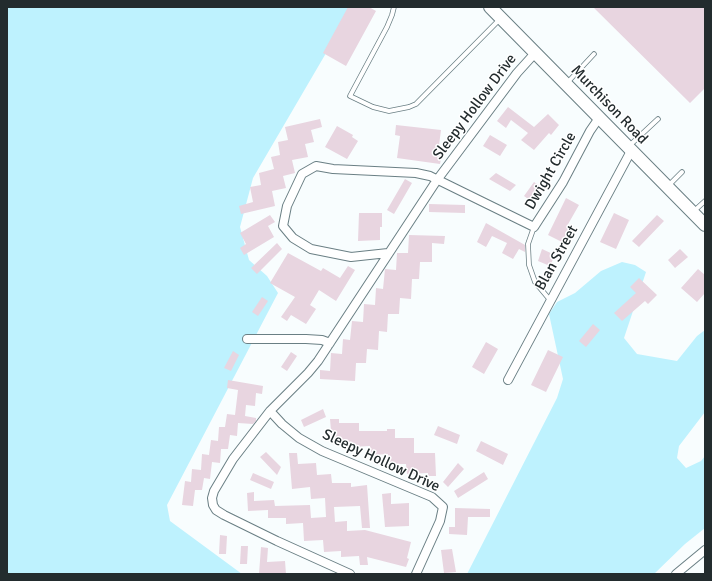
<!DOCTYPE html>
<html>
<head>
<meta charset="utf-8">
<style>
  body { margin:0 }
  #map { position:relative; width:712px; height:581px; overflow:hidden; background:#f8fdfe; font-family:Signika,sans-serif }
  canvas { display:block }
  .frame { position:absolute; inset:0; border:8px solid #232c2e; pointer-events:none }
</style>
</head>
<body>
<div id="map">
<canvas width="712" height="581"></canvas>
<div class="frame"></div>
</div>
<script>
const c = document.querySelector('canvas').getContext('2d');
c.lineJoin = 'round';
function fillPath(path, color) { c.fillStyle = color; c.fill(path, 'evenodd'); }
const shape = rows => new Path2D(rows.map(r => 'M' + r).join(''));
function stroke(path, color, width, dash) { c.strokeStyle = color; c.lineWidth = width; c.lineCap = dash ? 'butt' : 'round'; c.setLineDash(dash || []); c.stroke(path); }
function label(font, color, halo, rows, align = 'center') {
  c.font = font + ' Signika,sans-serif'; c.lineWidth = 3; c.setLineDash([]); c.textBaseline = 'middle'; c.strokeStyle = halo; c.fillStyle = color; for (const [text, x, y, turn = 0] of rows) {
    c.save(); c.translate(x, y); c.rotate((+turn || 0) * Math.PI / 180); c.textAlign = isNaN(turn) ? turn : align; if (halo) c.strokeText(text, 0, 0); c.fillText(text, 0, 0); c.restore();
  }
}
fillPath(shape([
  [7,7,353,7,253,178,240,227,249,260,267,276,278,293,167,505,170,521,242,574,7,574],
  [622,262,635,265,646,272,624,338,637,354,677,361,697,336,705,330,705,412,679,446,677,458,686,468,701,461,705,456,705,528,685,544,654,574,467,574,557,398,563,379,549,314,557,302,575,293,601,271]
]), '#bef2fe');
fillPath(shape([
  [348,7,369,7,376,11,346,66,323,53],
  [593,7,705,7,705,88,690,103],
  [508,107,534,127,548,114,559,125,551,135,549,133,534,150,521,140,528,133,511,120,506,128,497,121],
  [320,119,322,127,311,130,314,142,305,144,308,157,292,160,295,173,283,176,286,188,272,191,275,206,241,214,239,206,253,202,250,187,261,185,259,173,274,169,271,157,280,155,278,142,288,140,285,127],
  [396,125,441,130,438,153,442,154,440,164,397,158,400,136,395,135],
  [337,126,353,135,352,137,358,141,347,159,325,147],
  [490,135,507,145,500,156,483,146],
  [496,173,516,185,510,191,489,179],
  [405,179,412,183,394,214,387,210],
  [534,182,543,188,532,202,524,196],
  [566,198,579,205,567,226,570,228,562,242,548,235],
  [429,204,465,205,465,213,429,212],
  [359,213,382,213,382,227,380,227,380,240,358,241],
  [614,213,629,220,616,249,600,242],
  [270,215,275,222,268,226,274,237,244,255,240,248,246,244,240,233],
  [657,215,664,221,639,247,632,241],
  [486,223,525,245,525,252,519,249,513,259,502,253,507,243,492,236,486,247,477,242],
  [409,235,445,236,444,244,432,243,432,262,420,262,419,279,412,279,411,299,400,298,399,314,388,314,387,332,379,331,378,350,367,349,366,363,356,363,355,381,320,379,320,370,330,371,331,353,342,354,343,339,350,340,352,321,363,322,364,304,375,305,376,288,383,289,385,269,396,270,397,253,408,253],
  [277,243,282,249,257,274,251,268],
  [542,249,555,255,550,266,538,261],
  [680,249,688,257,675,268,668,260],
  [288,253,321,271,323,268,340,278,348,266,355,270,336,301,319,290,310,305,316,309,306,324,291,315,287,321,281,317,295,297,270,283],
  [698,269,705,275,705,293,697,302,681,288],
  [639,278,657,295,648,304,645,301,622,321,614,313,636,293,630,287],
  [262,297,268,301,258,316,252,312],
  [593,324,600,330,586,347,579,341],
  [486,342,498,349,484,374,472,367],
  [548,350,563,357,546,392,531,385],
  [233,351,239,355,231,371,224,368],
  [291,352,297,356,287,371,281,367],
  [228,380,263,386,262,394,256,393,255,406,246,405,245,416,256,418,256,421,253,424,238,423,237,436,230,435,228,449,221,449,220,463,212,462,210,479,204,478,202,490,195,490,193,506,182,505,185,481,191,482,192,469,201,470,202,454,209,455,211,440,218,441,219,427,225,427,227,414,235,415,238,390,227,388],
  [323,409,326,417,304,427,301,420],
  [330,419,339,419,339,423,359,423,359,431,387,431,387,429,395,429,395,438,414,438,414,453,435,453,436,476,428,476,428,473,407,474,406,464,388,464,388,454,371,455,370,446,353,447,352,442,332,442],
  [438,426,460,435,457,444,434,435],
  [481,441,508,454,503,465,476,451],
  [266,452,281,467,277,475,260,457],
  [289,453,297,453,298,464,316,463,317,475,331,474,332,483,351,483,351,487,367,485,370,528,362,528,360,506,334,507,335,522,347,521,347,531,365,530,411,542,407,558,409,559,406,567,367,557,368,565,360,565,359,556,341,557,341,551,324,552,323,540,304,541,303,523,286,524,286,518,268,518,268,510,248,511,247,493,254,492,254,501,274,500,275,506,310,505,311,518,326,517,325,498,311,499,310,487,292,489],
  [458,463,464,469,448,487,443,482],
  [484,472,488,479,458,498,454,491],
  [253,473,274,482,271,489,250,480],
  [391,493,391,504,409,503,409,526,385,527,382,494],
  [455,508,490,509,490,517,468,517,467,535,449,534,449,527,455,527],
  [220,535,227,536,226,554,219,554],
  [241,546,248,546,247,564,240,564],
  [261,547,268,548,267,562,285,561,286,574,259,574],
  [452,549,456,572,444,573,441,550]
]), '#e8d5e0');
const lane = shape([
  [394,7,392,15,387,27,350,96,373,107,389,111,409,107,416,104,500,19],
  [567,83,594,54],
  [629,146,658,119],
  [668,186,682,172],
  [694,211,705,201],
  [534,227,528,244,529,265,535,282,550,300]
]);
const street = shape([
  [388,253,351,257,311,249,293,238,283,226,287,206,302,174,316,166,333,169,416,173,430,176,534,227,563,182,590,131,599,118],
  [247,339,306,339,322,340,330,343],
  [508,380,631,151],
  [270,411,282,424,299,438,322,451,432,497,443,507,440,521,416,574],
  [350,574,277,541,224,515,216,510,213,505,212,498,214,491,233,459,270,411,308,373,318,361,437,180,517,73,536,52],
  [676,574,705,550]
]);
const primary = shape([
  [490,7,705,225]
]);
stroke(lane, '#6a7f84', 5.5);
stroke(street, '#6a7f84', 10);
stroke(primary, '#6a7f84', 14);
stroke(lane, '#fff', 4);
stroke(street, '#fff', 8);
stroke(primary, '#fff', 12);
label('15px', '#232c2e', '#fff', [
  ["Murchison Road",609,105,46],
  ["Sleepy Hollow Drive",475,107,-53],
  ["Dwight Circle",551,171,-60],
  ["Blan Street",557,258,-61],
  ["Sleepy Hollow Drive",381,461,25]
]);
</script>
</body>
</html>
